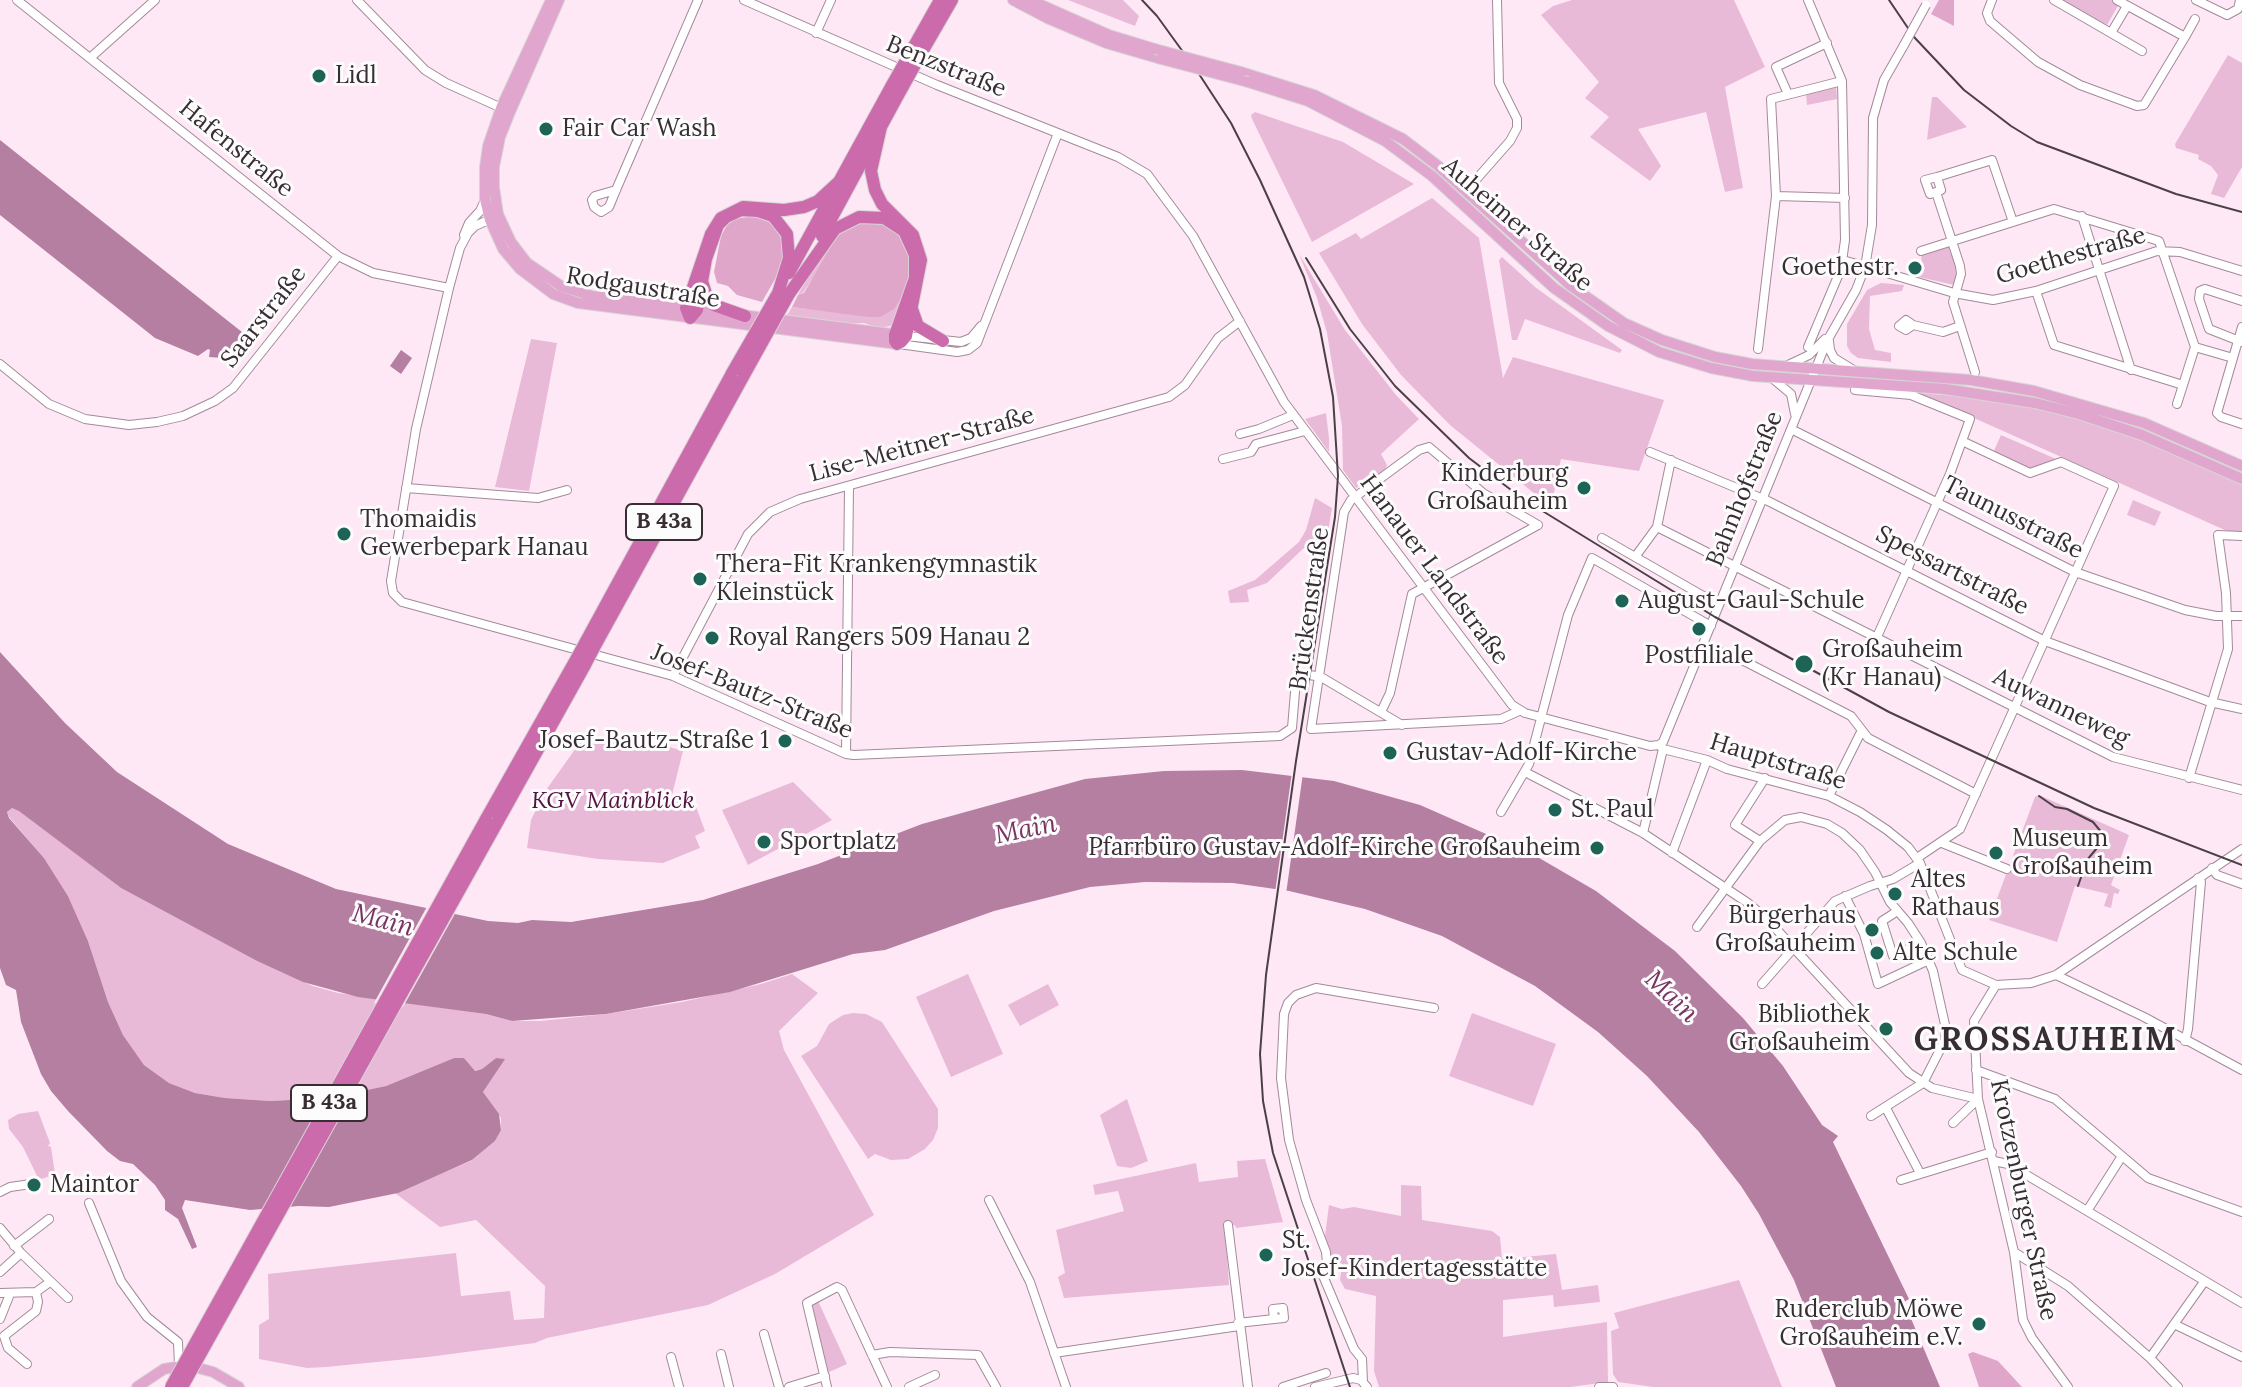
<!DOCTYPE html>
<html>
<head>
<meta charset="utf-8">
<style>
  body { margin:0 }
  canvas { display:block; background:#fee8f5 }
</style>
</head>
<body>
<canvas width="2242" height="1387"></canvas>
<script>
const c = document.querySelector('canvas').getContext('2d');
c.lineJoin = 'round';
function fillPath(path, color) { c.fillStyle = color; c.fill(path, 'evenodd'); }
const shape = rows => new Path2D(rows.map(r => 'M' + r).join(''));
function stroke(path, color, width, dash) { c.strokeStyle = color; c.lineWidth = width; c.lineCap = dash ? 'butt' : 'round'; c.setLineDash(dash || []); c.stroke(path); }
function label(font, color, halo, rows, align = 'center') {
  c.font = font + ' Lora,serif'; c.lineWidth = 6; c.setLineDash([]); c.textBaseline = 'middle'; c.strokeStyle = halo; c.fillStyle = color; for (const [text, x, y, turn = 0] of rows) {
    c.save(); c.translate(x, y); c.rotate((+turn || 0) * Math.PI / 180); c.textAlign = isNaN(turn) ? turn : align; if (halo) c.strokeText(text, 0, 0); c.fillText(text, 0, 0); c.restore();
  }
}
fillPath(shape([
  [1068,0,1123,0,1139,16,1135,26],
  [1572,0,1734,0,1765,67,1725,87,1743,188,1725,192,1706,112,1638,129,1661,166,1650,181,1590,137,1609,117,1585,98,1599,82,1541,15,1553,6],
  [2063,0,2112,0,2119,4,2107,25],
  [2228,55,2242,63,2242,167,2224,198,2211,194,2218,175,2211,166,2198,159,2199,155,2176,148,2175,144],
  [1836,85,1837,99,1807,105,1806,93],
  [1932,97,1937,97,1967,127,1927,140],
  [1255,112,1343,142,1414,184,1312,242,1252,119,1251,115],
  [1432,198,1479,238,1503,378,1513,357,1664,400,1639,471,1561,459,1551,507,1450,425,1401,375,1362,324,1319,253,1356,233,1361,239],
  [830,237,915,262,894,322,890,326,878,328,864,323,846,324,786,317,792,307,880,317,812,279,803,293,798,295],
  [1948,245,1959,273,1954,285,1919,277,1922,265,1921,254],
  [1299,254,1345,330,1396,395,1419,419,1381,454,1387,465,1384,472,1356,488,1343,470,1342,426,1327,333,1317,298],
  [1502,257,1535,287,1622,350,1620,353,1525,319,1517,340,1512,340,1499,260],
  [1881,283,1904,285,1902,291,1870,296,1869,329,1875,350,1891,353,1891,362,1858,358,1851,353,1847,346,1847,324,1867,290],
  [531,339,557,343,529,491,495,487],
  [1918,393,1996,399,2024,405,2095,422,2176,453,2242,484,2242,533,2227,531],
  [1326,413,1329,438,1329,452,1305,419],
  [2001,435,2056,459,2057,461,2029,470,2029,468,1993,453],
  [1315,498,1332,508,1311,635,1310,550,1306,546,1267,583,1247,590,1249,602,1230,603,1228,591,1255,580,1299,542,1306,530],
  [2133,500,2161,512,2155,526,2127,515],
  [586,734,647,749,650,741,683,751,672,795,695,804,705,831,695,836,700,848,663,863,598,859,527,848,531,820,546,790],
  [793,782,832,820,748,865,722,810],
  [2039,795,2129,835,2111,885,2120,890,2118,894,2114,893,2111,908,2104,906,2108,894,2075,886,2057,942,1989,920,2035,797],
  [12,808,16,808,121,888,257,961,313,986,338,993,486,1014,512,1021,540,1021,606,1014,682,1002,761,984,792,974,818,993,779,1031,784,1050,874,1215,775,1274,708,1305,547,1338,535,1343,428,1357,326,1367,307,1368,259,1359,259,1325,269,1319,268,1274,456,1253,461,1296,510,1291,514,1320,544,1318,545,1286,476,1220,440,1227,395,1193,471,1161,495,1141,501,1129,501,1118,483,1092,500,1066,496,1058,482,1069,474,1071,464,1058,454,1058,386,1086,349,1095,311,1099,270,1101,225,1098,195,1093,169,1083,144,1065,123,1035,108,1002,88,941,68,896,44,858,9,817,7,812],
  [968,974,1003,1054,951,1077,916,997],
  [1048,984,1059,1005,1020,1026,1008,1005],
  [853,1013,866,1014,882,1022,938,1109,938,1128,933,1140,925,1149,908,1159,891,1160,875,1154,868,1159,801,1056,817,1046,829,1024,843,1015],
  [1472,1013,1556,1044,1533,1106,1449,1076],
  [1127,1099,1148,1161,1131,1168,1117,1166,1100,1115],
  [38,1111,50,1143,48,1146,51,1147,55,1174,39,1180,23,1147,9,1129,8,1120,18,1114],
  [1265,1159,1283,1222,1236,1228,1235,1225,1225,1226,1229,1285,1064,1298,1058,1277,1065,1273,1056,1230,1124,1211,1118,1191,1095,1195,1093,1185,1196,1163,1199,1182,1238,1177,1237,1161],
  [1401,1185,1421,1186,1422,1220,1492,1231,1500,1237,1502,1259,1556,1254,1562,1290,1598,1285,1600,1302,1554,1307,1553,1295,1503,1300,1503,1337,1607,1322,1608,1382,1570,1387,1379,1387,1374,1371,1376,1296,1345,1289,1340,1280,1342,1264,1332,1257,1325,1236,1329,1205,1342,1209,1354,1207,1401,1216],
  [1739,1280,1782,1387,1653,1387,1618,1382,1613,1374,1611,1331,1619,1328,1614,1313],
  [818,1301,847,1364,827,1373,808,1305]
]), '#e9bad7');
fillPath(shape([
  [1939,0,1954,0,1954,26,1931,14],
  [753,216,772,223,785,245,783,265,762,302,737,295,728,286,717,283,714,272,721,236,727,225,735,219],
  [881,222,899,232,909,249,912,269,905,292,894,309,880,317,868,317,792,307,798,295,804,293,840,231,852,223],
  [1973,1352,1998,1361,2022,1387,1979,1387,1968,1354]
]), '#dfa6ca');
fillPath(shape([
  [0,140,252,340,237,359,209,357,210,350,208,349,198,356,155,338,0,215],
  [401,350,412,358,401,374,390,366],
  [0,652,65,723,117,772,228,844,336,889,488,921,518,923,532,920,571,922,703,900,818,864,922,824,1085,779,1164,771,1242,770,1334,781,1420,805,1534,855,1596,891,1675,951,1743,1018,1783,1066,1822,1125,1838,1136,1833,1142,1909,1299,1904,1302,1940,1387,1836,1387,1794,1280,1759,1214,1741,1186,1699,1132,1647,1076,1598,1032,1535,986,1442,936,1365,909,1289,891,1233,883,1145,882,1090,887,994,911,885,950,853,954,730,992,606,1014,512,1021,486,1014,358,997,303,982,257,961,121,888,19,811,12,808,7,812,9,818,44,858,68,896,88,941,108,1002,123,1035,144,1065,169,1083,195,1093,225,1098,270,1101,311,1099,349,1094,386,1086,454,1058,464,1058,475,1071,482,1069,496,1058,505,1059,483,1092,499,1114,501,1130,495,1141,472,1160,398,1193,329,1207,299,1206,250,1210,185,1200,182,1208,197,1247,192,1249,178,1219,165,1210,165,1200,155,1185,133,1164,120,1161,107,1151,68,1111,51,1091,41,1074,21,1022,16,990,6,985,0,968]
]), '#b57fa1');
fillPath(shape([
  [1292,772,1303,773,1286,894,1275,893],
  [429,903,457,910,403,1007,374,1003]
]), '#fee8f5');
const minor = shape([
  [17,0,338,256,373,273,449,288],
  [357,0,425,70,446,83,506,110],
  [744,0,937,85,1118,157,1147,174,1193,236,1284,402,1512,705,1525,713,1650,746,1659,745],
  [1992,0,1987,13,1990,21,2038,62,2080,85,2137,106,2144,105,2185,37,2117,0],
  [2054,0,2142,51],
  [2196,0,2227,15,2238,9,2240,0],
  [816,33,831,0],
  [2111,33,2127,6],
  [2185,37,2195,19],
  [90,58,155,0],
  [1788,94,1776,67,1827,43],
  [1937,177,1992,160,2013,222],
  [616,190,595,196,592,200,594,207,601,212,609,207,616,190,698,0],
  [1466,191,1510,141,1517,128,1517,119,1499,83,1497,0],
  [1936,192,1941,190,1937,177,1925,180,1930,194,1936,192,1960,266,1961,274,1953,302,1975,372],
  [1776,196,1845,198],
  [2082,216,2131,370],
  [495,217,475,226,468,233,460,248,449,288,416,429,391,581,393,593,402,602,673,676,846,754,854,755,1280,736,1292,728,1296,680,1304,674,1321,677,1402,725],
  [464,235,469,223,480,211,485,200],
  [1921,251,2054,209,2159,241,2195,347,2177,404],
  [1843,260,1954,293,1993,300,2036,291,2157,251,2180,252,2242,271],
  [2036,291,2054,345,2183,385],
  [2242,301,2205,289,2200,291,2199,299,2209,329,2242,342],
  [1913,325,1906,330,1899,326,1906,320,1913,325,1943,332,1960,326],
  [2242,327,2217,413,2221,417,2242,424],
  [906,336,961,342,971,338,981,326],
  [1829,341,1830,350,1834,358,1855,371],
  [899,344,957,352,968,350,977,343,1058,133],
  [1808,347,1841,269,1845,240,1842,81,1808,0],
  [2195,347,2233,358],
  [1758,349,1776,196,1771,99,1842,81],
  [0,364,49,404,85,419,129,425,157,422,183,416,215,401,233,388,338,256],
  [1788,365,1809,355,1825,339],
  [1772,378,1791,394,1795,414],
  [1855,390,1911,395,1970,419,1950,474,1876,639],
  [1791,429,2075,572,2185,610,2216,616,2242,616],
  [1240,434,1259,429,1293,415],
  [1650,452,1768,501,2045,641,2210,702,2242,709],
  [1223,459,1251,452,1256,444,1305,431],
  [406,488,538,498,567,490],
  [1657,527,2113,757,2242,790],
  [1602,538,1719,605],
  [1635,557,1657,527,1671,460],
  [1702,645,1746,662,1851,716,1868,738,1976,794],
  [673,676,748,534,770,512,800,499,1169,397,1185,385,1218,338,1240,321],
  [1519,711,1501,719,1311,729,1344,512,1351,500,1419,450,1429,447,1483,493,1538,525],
  [1381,712,1390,693,1412,594,1538,525],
  [1659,745,1663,742,1827,341,1856,290,1865,267,1872,225,1873,118,1884,80,1904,45],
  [1659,745,1663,749,1707,760,1727,769,1829,796,1860,812,1887,830,1908,847,1920,863,1962,970,1996,985,2031,983,2056,975,2242,849],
  [846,754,849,486],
  [1525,772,1643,833,1748,903,1766,918,1909,1073,1932,1088,1978,1099],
  [2189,778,2228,649,2226,593,2218,535,2242,536],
  [1829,796,1861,732],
  [1501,812,1529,764,1568,615,1592,558,1711,626],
  [1643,833,1663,749],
  [1760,841,1735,825,1765,778],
  [1942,843,2007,869],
  [1672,853,1707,760],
  [1917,858,1960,829,2114,486,2061,462,2030,473,1962,441],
  [2212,868,2217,875,2242,884],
  [1845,896,1864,934,1878,984,1929,960],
  [1896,912,1882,921,1893,956,1921,943],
  [1697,927,1760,841,1785,820,1801,817,1827,824,1842,833,1860,850,1875,872,1890,902,1908,923,1921,943,1933,971,1946,1029,1945,1040,1923,1083,1871,1116],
  [2056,975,2144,1017,2242,1070],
  [1762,984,1835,901,1870,886,1893,879,1920,863],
  [1996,985,1974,1021,1978,1099,2014,1252,2023,1320,2032,1338,2068,1387],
  [2185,1041,2188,1029,2201,882,2198,878],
  [1976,1070,2055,1099,2148,1178,2242,1212],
  [1886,1108,1920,1173],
  [1953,1123,1978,1099],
  [1994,1161,2008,1164,2242,1303],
  [1901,1180,1992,1152],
  [0,1192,10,1187,31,1184],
  [989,1200,1030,1282,1066,1387],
  [89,1203,121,1281,147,1317,178,1342,179,1366],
  [2087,1211,2122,1156],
  [1228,1225,1248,1387],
  [0,1228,21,1253,68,1298],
  [14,1246,49,1219],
  [2014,1252,2068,1286,2150,1358,2178,1387],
  [0,1272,21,1253],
  [0,1293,36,1292,50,1282],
  [0,1319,10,1294],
  [1238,1323,1274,1319,1284,1318,1283,1308,1273,1309,1274,1319],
  [2176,1325,2242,1357],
  [764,1334,779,1387],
  [1054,1353,1239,1326],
  [721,1354,729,1387],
  [872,1355,890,1352,978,1355,996,1387],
  [671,1357,679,1387],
  [2150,1358,2204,1282],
  [27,1364,8,1348,4,1336,36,1311,38,1302,36,1292],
  [1363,1382,1362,1359,1354,1349,1321,1271,1327,1263,1326,1252,1306,1200,1289,1140,1281,1078,1284,1014,1288,1003,1296,995,1316,988,1434,1008],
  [789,1387,825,1376],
  [827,1387,807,1303,837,1287,842,1290,887,1387],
  [909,1387,935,1375],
  [1283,1387,1326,1373],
  [1315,1387,1353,1378,1361,1380,1367,1387],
  [1599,1387,1613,1387]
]);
const major = shape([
  [551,0,501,108,488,146,485,167,485,199,490,220,503,249,520,269,553,294,578,303,897,344],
  [559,0,510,112,500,137,494,167,494,187,498,214,511,242,527,263,561,286,592,296,900,335],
  [1013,0,1049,19,1106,43,1161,59],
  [1030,0,1109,35,1155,49],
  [1241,72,1314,95,1403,139,1437,165,1571,286,1624,323,1662,340,1715,357,1752,364,1971,380,2034,391,2144,423,2242,466],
  [1248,82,1308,101,1385,141,1432,176,1554,288,1608,326,1659,352,1711,368,1753,376,1945,389,2035,403,2079,414,2142,435,2242,479],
  [137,1387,164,1369,187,1365,213,1372,239,1387]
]);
const highway = shape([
  [913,48,940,0],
  [922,52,952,0],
  [822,236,901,90],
  [789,273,892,85],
  [703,284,707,297,714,305,745,316],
  [778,293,789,258,787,234,773,216,758,211,741,210,726,217,718,225,706,259,697,310,690,318,686,308,711,234,721,218,743,207,784,210,804,207,818,201,843,178],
  [789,294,835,229,859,217,884,218,904,231,915,255,915,278,895,335,895,341,897,344,901,342,906,336,921,260,913,235,882,204,875,190,871,171,881,127],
  [912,309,918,326,943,341],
  [586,641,732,373],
  [597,642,744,375],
  [486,819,574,663],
  [498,821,585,665]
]);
stroke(minor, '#a38a99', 10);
stroke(major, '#d7d5d6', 12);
stroke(highway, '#d7d5d6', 14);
stroke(minor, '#fff', 8);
stroke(major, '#e0a6cd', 10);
stroke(highway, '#cc6bac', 12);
stroke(shape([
  [1142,0,1157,16,1199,74,1231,123,1260,180,1304,277,1320,329,1333,397,1338,476,1335,517,1296,761,1266,975,1260,1054,1263,1101,1273,1153,1350,1387],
  [1889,0,1914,37,1964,90,2011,126,2037,142,2176,194,2242,212],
  [1306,258,1350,329,1395,386,1469,458,1523,499,1715,617,1889,712,2094,808,2242,865],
  [2039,796,2055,807,2067,809,2093,822,2102,833,2102,842,2087,860,2078,886]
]), '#4c4047', 2);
const minorBridge = shape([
  [1904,45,1926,5]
]);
const majorBridge = shape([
  [1155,49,1241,72],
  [1161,59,1248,82]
]);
const highwayBridge = shape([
  [892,85,913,48],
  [901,90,922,52],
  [732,373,778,293],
  [744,375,789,294],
  [574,663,586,641],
  [585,665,597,642],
  [171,1387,486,819],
  [182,1387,498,821]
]);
stroke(minorBridge, '#a38a99', 10, []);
stroke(majorBridge, '#d7d5d6', 12, []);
stroke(highwayBridge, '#d7d5d6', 14, []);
stroke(minorBridge, '#fff', 8);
stroke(majorBridge, '#e0a6cd', 10);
stroke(highwayBridge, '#cc6bac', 12);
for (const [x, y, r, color] of [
  [319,76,8,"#1d6457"],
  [546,129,8,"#1d6457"],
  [1915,268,8,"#1d6457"],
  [1584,488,8,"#1d6457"],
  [344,534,8,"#1d6457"],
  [700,579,8,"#1d6457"],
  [1622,601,8,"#1d6457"],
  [1699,629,8,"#1d6457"],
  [712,638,8,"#1d6457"],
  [1804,664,10,"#1d6457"],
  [785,741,8,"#1d6457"],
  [1390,753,8,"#1d6457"],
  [1555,810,8,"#1d6457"],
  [764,842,8,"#1d6457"],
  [1597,848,8,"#1d6457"],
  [1996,853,8,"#1d6457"],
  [1895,894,8,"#1d6457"],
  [1872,930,8,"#1d6457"],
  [1877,953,8,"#1d6457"],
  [1886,1029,8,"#1d6457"],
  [34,1185,8,"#1d6457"],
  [1266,1255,8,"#1d6457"],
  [1979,1324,8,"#1d6457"]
]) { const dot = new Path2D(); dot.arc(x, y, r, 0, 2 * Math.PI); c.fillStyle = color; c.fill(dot); stroke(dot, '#fcfcfc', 3); }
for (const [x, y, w] of [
  [664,522,76],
  [329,1103,76]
]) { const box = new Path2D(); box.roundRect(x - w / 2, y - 18, w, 36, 6); c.fillStyle = '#fcfcfc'; c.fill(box); stroke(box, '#372d33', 2); }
label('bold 22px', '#372d33', null, [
  ["B 43a",664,522],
  ["B 43a",329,1103]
]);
label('24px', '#372d33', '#fcfcfc', [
  ["Benzstraße",946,67,22],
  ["Hafenstraße",236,149,39],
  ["Auheimer Straße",1517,225,41],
  ["Goethestraße",2071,256,-16],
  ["Rodgaustraße",643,288,9],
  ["Saarstraße",264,317,-52],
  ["Lise-Meitner-Straße",922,445,-15],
  ["Bahnhofstraße",1745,489,-68],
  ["Taunusstraße",2013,518,27],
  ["Hanauer Landstraße",1434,570,53],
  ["Spessartstraße",1952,571,27],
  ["Brückenstraße",1310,609,-82],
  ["Josef-Bautz-Straße",752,692,22],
  ["Auwanneweg",2061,708,26],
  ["Hauptstraße",1778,762,17],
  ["Krotzenburger Straße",2023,1200,78]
]);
label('24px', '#372d33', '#fcfcfc', [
  ["Lidl",335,76],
  ["Fair Car Wash",562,129],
  ["Goethestr.",1899,268,"right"],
  ["Kinderburg",1568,474,"right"],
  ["Großauheim",1568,502,"right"],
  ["Thomaidis",360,520],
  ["Gewerbepark Hanau",360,548],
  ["Thera-Fit Krankengymnastik",716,565],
  ["Kleinstück",716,593],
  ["August-Gaul-Schule",1638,601],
  ["Royal Rangers 509 Hanau 2",728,638],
  ["Großauheim",1822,650],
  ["(Kr Hanau)",1822,678],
  ["Postfiliale",1699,656,"center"],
  ["Josef-Bautz-Straße 1",769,741,"right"],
  ["Gustav-Adolf-Kirche",1406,753],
  ["St. Paul",1571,810],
  ["Museum",2012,839],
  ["Großauheim",2012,867],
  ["Sportplatz",780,842],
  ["Pfarrbüro Gustav-Adolf-Kirche Großauheim",1581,848,"right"],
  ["Altes",1911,880],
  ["Rathaus",1911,908],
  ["Bürgerhaus",1856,916,"right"],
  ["Großauheim",1856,944,"right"],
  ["Alte Schule",1893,953],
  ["Bibliothek",1870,1015,"right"],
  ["Großauheim",1870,1043,"right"],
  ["Maintor",50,1185],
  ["St.",1282,1241],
  ["Josef-Kindertagesstätte",1282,1269],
  ["Ruderclub Möwe",1963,1310,"right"],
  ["Großauheim e.V.",1963,1338,"right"]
], 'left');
label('italic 24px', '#541242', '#fcfcfc', [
  ["KGV Mainblick",613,801]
]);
label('italic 26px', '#783563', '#fcfcfc', [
  ["Main",1026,830,-12],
  ["Main",383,921,15],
  ["Main",1671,997,44]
]);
c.letterSpacing = '2px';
label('bold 32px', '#372d33', '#fcfcfc', [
  ["GROSSAUHEIM",2046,1041]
]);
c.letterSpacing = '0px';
</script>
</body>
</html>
